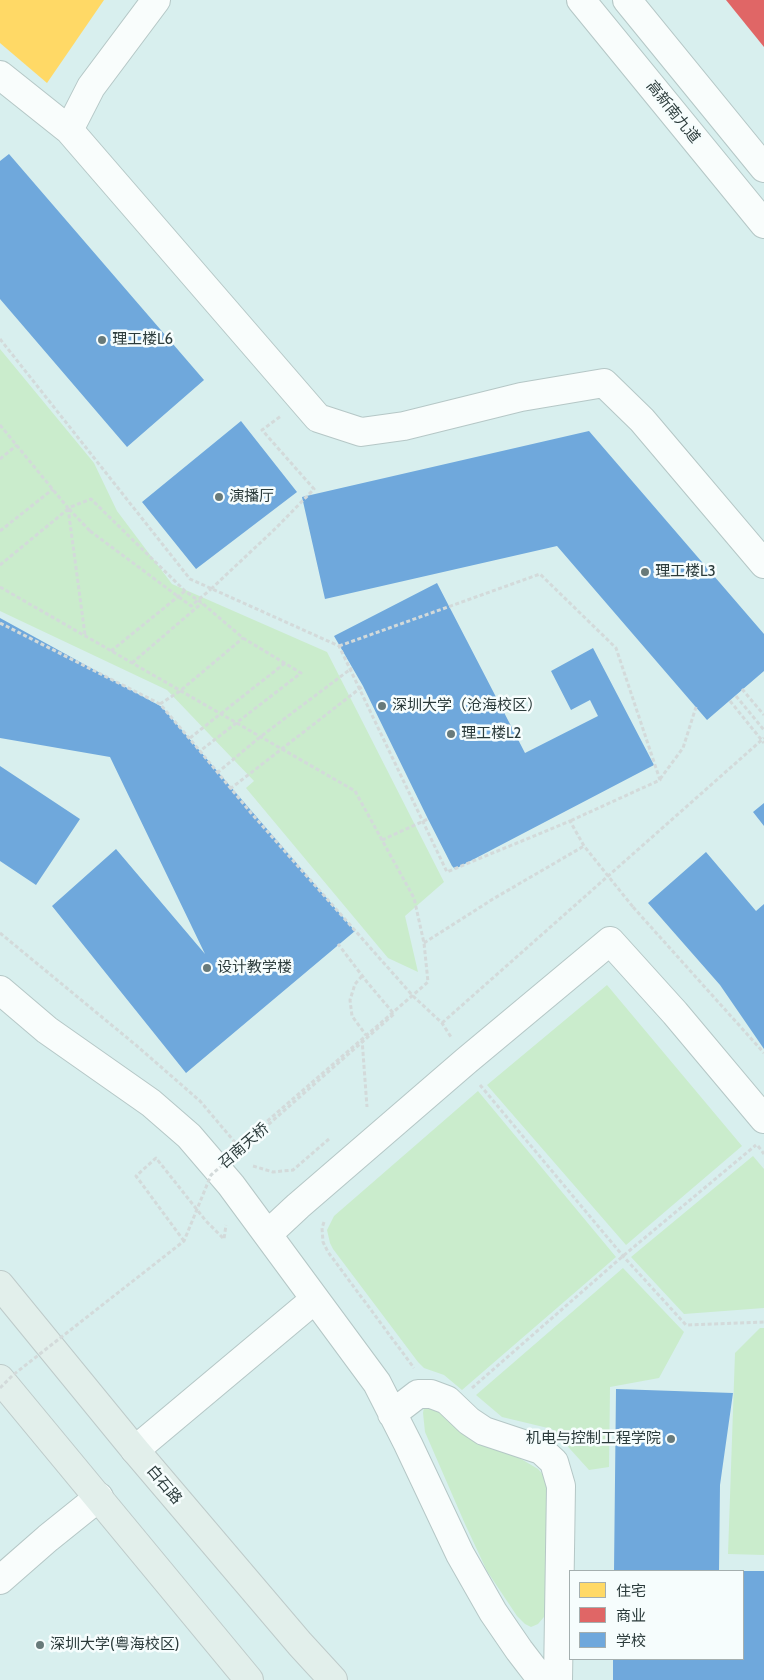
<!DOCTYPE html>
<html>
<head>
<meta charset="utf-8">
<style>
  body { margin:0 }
  #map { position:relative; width:764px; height:1680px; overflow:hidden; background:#d8efee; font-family:Cabin,"Noto Sans SC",sans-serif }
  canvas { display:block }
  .legend { position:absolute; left:569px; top:1570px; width:175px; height:90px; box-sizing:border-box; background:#f6fdfd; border:1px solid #a5afaf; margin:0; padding:6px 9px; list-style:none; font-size:15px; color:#2b3b3b }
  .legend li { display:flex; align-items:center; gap:10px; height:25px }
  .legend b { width:25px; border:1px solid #a5afaf }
</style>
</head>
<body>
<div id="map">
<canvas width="764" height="1680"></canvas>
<ul class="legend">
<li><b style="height:14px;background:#ffd966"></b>住宅</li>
<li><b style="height:14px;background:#e06666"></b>商业</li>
<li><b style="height:14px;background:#6fa8dc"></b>学校</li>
</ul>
</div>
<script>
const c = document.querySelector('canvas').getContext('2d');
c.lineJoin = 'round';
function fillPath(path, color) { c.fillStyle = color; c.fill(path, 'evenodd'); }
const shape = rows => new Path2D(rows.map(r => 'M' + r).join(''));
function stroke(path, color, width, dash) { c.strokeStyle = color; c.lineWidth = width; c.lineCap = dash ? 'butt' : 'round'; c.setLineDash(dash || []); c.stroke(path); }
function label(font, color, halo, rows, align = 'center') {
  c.font = font + ' Cabin,"Noto Sans SC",sans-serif'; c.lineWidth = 5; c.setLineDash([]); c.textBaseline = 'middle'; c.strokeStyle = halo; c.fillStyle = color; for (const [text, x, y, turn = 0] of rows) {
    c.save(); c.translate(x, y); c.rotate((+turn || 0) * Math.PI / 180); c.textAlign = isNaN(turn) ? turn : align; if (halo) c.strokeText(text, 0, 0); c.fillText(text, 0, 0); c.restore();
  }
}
fillPath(shape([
  [0,349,94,463,117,511,172,584,327,652,444,882,405,916,418,972,388,958,246,788,254,781,167,690,0,611],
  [607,985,742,1146,626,1245,487,1085],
  [478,1091,616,1257,462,1390,444,1375,424,1368,418,1362,333,1249,330,1243,327,1230,334,1216],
  [753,1156,764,1169,764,1308,684,1314,631,1257],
  [623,1268,684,1332,659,1378,610,1387,609,1467,589,1470,552,1429,502,1417,476,1395],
  [760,1328,764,1328,764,1555,728,1554,735,1353],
  [430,1405,538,1469,549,1481,548,1604,544,1617,538,1624,531,1627,525,1624,517,1616,487,1571,465,1524,425,1432,423,1413,424,1407]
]), '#caeccc');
fillPath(shape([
  [0,0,104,0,47,83,0,43]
]), '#ffd966');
fillPath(shape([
  [726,0,764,0,764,47]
]), '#e06666');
fillPath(shape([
  [9,154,204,380,127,447,0,299,0,161],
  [241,421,297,492,196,569,142,502],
  [589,431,764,634,764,671,707,720,557,546,325,599,302,497],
  [437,583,525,753,598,716,590,700,571,710,551,671,593,648,654,765,455,869,452,866,428,819,363,686,334,636],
  [0,618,162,707,355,931,186,1073,52,906,116,849,205,954,110,757,0,738],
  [0,766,80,819,36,885,0,861],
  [764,803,764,826,753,812],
  [706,852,756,911,764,904,764,1049,720,985,648,903],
  [616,1389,733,1393,720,1485,719,1571,614,1571],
  [743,1571,764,1571,764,1680,613,1680,613,1659,743,1659]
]), '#6fa8dc');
const minor = shape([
  [581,0,764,224],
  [627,0,764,168],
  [0,75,69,130,318,418,361,432,404,426,521,397,604,383,642,420,764,564],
  [69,130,91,87,156,0],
  [0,990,47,1030,151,1103,189,1136,231,1185,377,1383,408,1444,460,1554,493,1612,519,1650,542,1680],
  [268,1234,298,1206,466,1061,610,941,675,1013,764,1119],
  [392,1414,418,1394,431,1394,447,1400,469,1421,484,1431,541,1450,554,1462,561,1486,558,1680],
  [135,1450,314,1300],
  [0,1580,48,1538,99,1497]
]);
const major = shape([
  [0,1285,135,1450,300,1644,333,1680],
  [0,1379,249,1680]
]);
stroke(minor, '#b5c7c6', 30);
stroke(major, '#becbca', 30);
stroke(shape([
  [0,425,68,508,91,499,185,591,202,603,243,638,301,673,200,751],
  [0,459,17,445],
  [68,508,85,635],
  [69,509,90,531],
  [0,531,53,489],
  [0,565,68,509],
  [0,587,355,791,414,898,424,943,428,982,235,1149],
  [211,589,276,528,314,489,262,430,281,416],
  [0,623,160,704,200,751,251,813,413,996,442,1023,451,1037],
  [339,646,540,574,616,648,660,780,570,821],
  [111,651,185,591],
  [132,663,202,603],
  [742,689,764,715],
  [736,696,764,730],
  [160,704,180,691,243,638],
  [190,738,285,663],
  [217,773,260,737,352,668],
  [660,779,683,748,696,707],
  [230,789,363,686],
  [382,840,428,819],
  [633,907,764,1053],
  [0,933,137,1046,200,1101,239,1147],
  [424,943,493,899,584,846],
  [362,976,355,984,350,1000,352,1016,366,1035],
  [442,1023,764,738],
  [362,1039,367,1107],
  [480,1085,623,1256,686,1325,764,1322],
  [758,1146,764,1154],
  [253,1166,273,1172,293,1170,329,1139],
  [324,1222,322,1228,323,1242,328,1252,414,1368],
  [184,1241,136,1176,156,1158,206,1221,224,1239,226,1225],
  [472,1388,623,1256,756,1145]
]), '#d3dada', 3, [4, 2.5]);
stroke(minor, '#f9fdfc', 28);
stroke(major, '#e2efeb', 28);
stroke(shape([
  [0,339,190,579,339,646,447,872,570,821,584,846,633,907],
  [90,531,191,606,211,589],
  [730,701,764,743],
  [0,1388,13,1375,184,1241,211,1175,394,1014,367,982,338,944]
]), '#d3dada', 3, [4, 2.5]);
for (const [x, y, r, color] of [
  [102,340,5,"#687a7a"],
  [219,497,5,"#687a7a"],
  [645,572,5,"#687a7a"],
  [382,706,5,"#687a7a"],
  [451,734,5,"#687a7a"],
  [207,968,5,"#687a7a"],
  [671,1439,5,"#687a7a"],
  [40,1645,5,"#687a7a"]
]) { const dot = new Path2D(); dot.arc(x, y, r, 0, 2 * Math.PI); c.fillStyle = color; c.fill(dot); stroke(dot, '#f6fdfd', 2); }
label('15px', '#2b3b3b', '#f6fdfd', [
  ["高新南九道",673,112,51],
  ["召南天桥",244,1146,-41],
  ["白石路",164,1485,50]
]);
label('15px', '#2b3b3b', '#f6fdfd', [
  ["理工楼L6",112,340],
  ["演播厅",229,497],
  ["理工楼L3",655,572],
  ["深圳大学（沧海校区）",392,706],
  ["理工楼L2",461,734],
  ["设计教学楼",217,968],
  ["机电与控制工程学院",661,1439,"right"],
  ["深圳大学(粤海校区)",50,1645]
], 'left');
</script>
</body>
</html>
